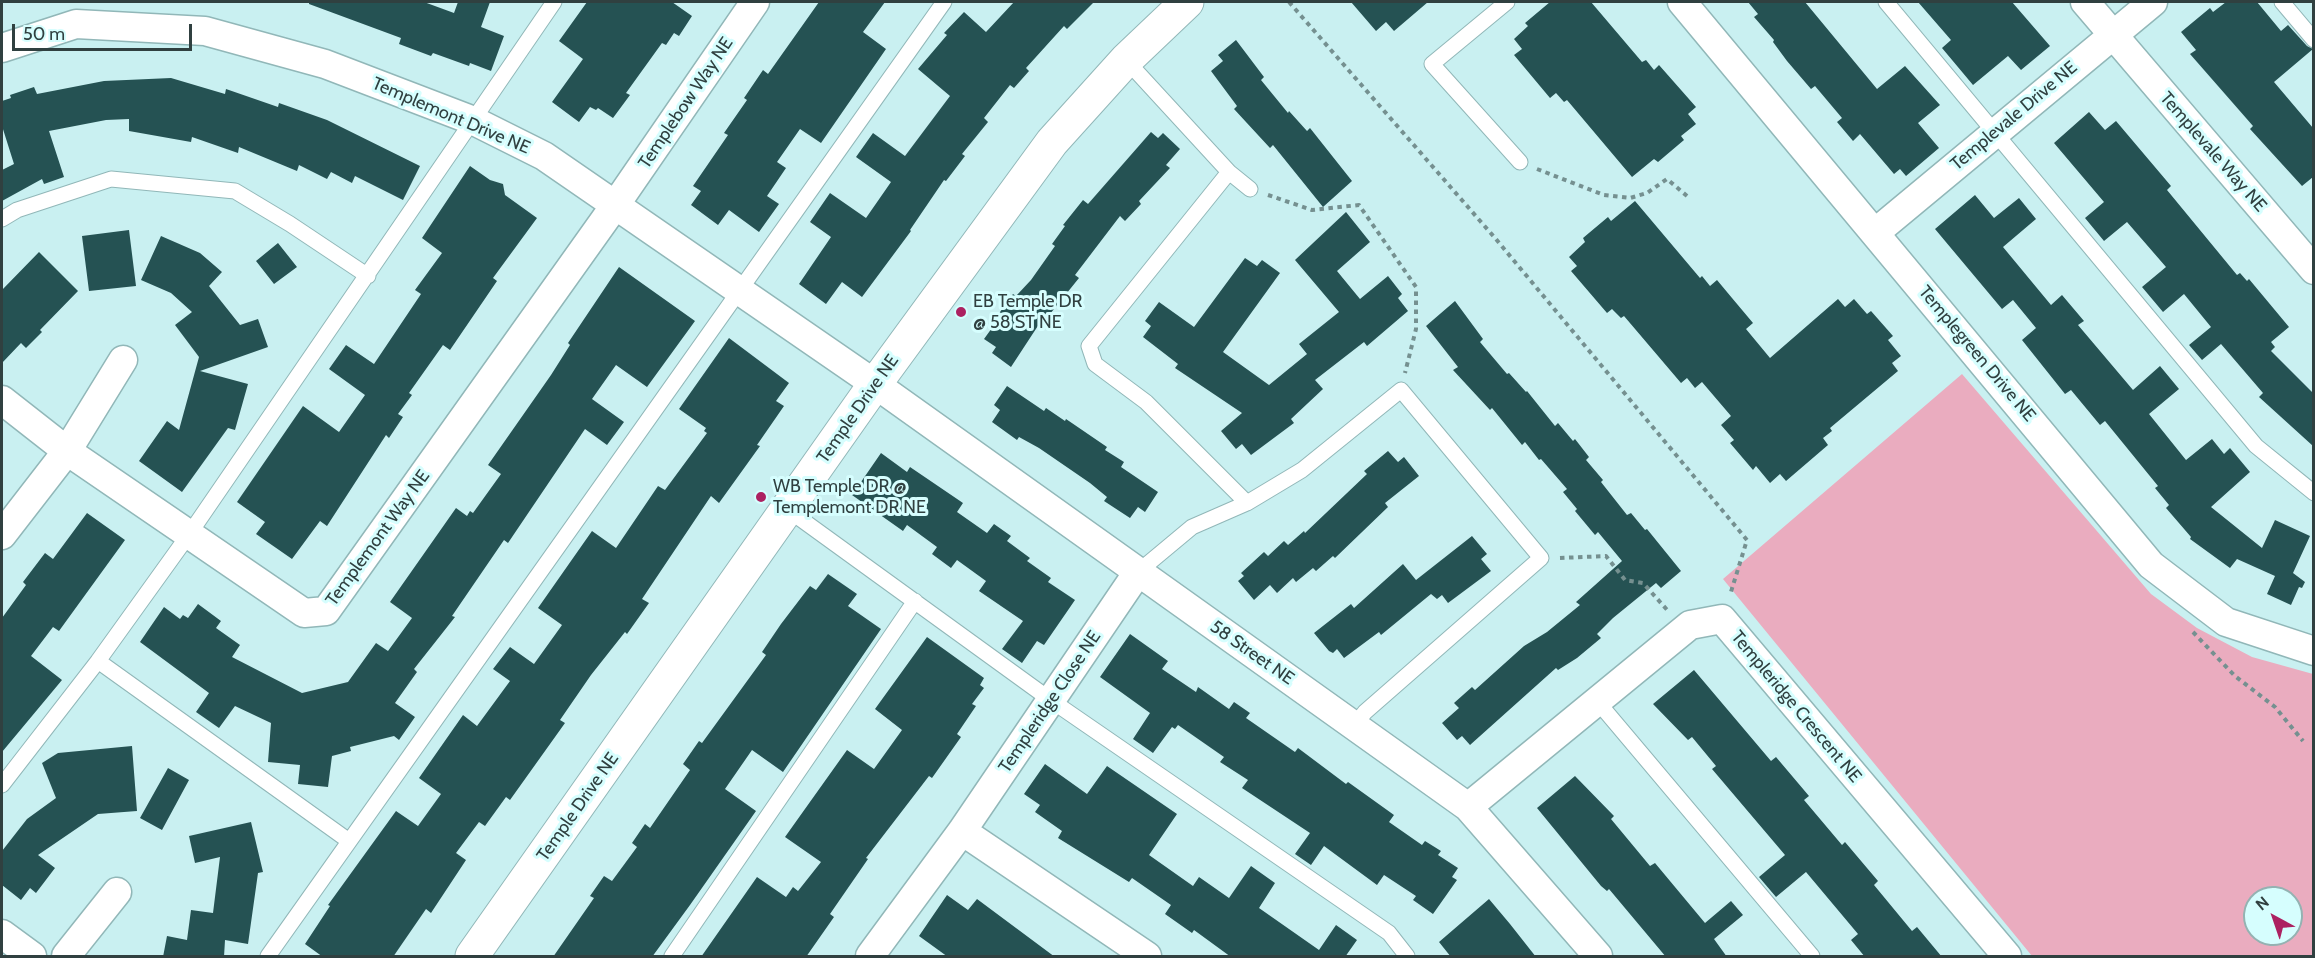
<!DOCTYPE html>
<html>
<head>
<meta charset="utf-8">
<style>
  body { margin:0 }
  #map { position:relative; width:2315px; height:958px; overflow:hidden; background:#c9f0f1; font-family:Cabin,sans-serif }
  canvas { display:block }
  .frame { position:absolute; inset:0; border:3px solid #304040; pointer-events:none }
  .north { position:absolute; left:2243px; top:886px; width:60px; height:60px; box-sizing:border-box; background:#d6fefe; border:2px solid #94b2b2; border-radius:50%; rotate:320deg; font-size:16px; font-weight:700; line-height:24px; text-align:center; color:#304040 }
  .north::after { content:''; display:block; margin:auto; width:21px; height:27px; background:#ac2161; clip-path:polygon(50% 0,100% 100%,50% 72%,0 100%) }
  .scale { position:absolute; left:12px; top:24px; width:180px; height:27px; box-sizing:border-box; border:3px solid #304040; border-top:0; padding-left:8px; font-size:18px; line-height:21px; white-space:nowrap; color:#304040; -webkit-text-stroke:4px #d6fefe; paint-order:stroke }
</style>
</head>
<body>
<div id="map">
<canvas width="2315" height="958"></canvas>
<div class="frame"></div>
<div class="north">N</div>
<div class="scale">50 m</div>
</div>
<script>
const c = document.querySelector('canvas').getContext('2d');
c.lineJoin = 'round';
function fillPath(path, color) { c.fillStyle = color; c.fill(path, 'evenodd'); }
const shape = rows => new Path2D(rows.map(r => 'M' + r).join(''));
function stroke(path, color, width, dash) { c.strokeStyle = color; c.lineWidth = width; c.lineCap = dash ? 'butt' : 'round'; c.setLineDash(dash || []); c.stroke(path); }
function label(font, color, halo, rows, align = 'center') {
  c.font = font + ' Cabin,sans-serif'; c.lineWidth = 6; c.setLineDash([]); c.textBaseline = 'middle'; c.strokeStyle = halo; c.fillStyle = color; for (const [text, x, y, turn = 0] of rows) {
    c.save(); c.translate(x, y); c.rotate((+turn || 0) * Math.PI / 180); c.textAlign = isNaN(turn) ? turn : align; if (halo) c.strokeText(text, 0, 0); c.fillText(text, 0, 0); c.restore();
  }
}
fillPath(shape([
  [1962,374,2151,594,2197,628,2252,657,2313,674,2313,956,2032,956,1723,579],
  [2255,898,2291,898,2291,934,2255,934]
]), '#eaacbf');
fillPath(shape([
  [309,2,424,2,454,13,458,2,490,2,481,27,504,36,491,71,470,63,469,66,433,53,431,56,399,44,401,38,309,4],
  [587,2,672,2,692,16,679,36,674,33,666,45,662,43,626,93,630,95,613,118,598,108,596,110,590,107,579,122,552,102,583,59,559,41],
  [819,2,885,2,863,32,886,49,821,143,800,129,777,162,786,168,767,196,779,204,759,232,729,210,718,225,691,205,701,191,693,186,728,135,724,133,747,100,744,98,763,70,768,74],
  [1014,2,1094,2,1067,29,1064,26,1026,68,1029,71,1014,88,1010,85,984,118,988,122,962,154,965,156,946,181,944,180,910,230,911,231,862,297,842,282,826,304,799,284,831,237,810,222,830,193,866,218,891,182,856,157,873,133,905,156,950,96,918,69,947,35,944,33,964,12,986,32],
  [1351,2,1428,2,1394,31,1386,22,1376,31],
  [1550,2,1591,2,1642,62,1646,60,1654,70,1659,65,1696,107,1688,114,1696,124,1681,136,1684,140,1658,162,1654,159,1632,177,1567,100,1564,102,1556,93,1550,98,1514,55,1522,49,1514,39,1528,26,1525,23],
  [1748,2,1805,2,1877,89,1905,66,1940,105,1918,123,1939,148,1906,176,1900,169,1894,174,1860,134,1853,141,1837,122,1842,118,1815,86,1811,89,1787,61,1773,42,1774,40,1754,17,1758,14],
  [1918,2,2012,2,2050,46,2021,70,2008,56,1973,85,1942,48,1951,40],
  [2226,2,2257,2,2281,31,2288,25,2307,46,2313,49,2274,82,2313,128,2313,177,2302,186,2250,129,2253,126,2190,54,2196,50,2181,32,2210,8,2213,12],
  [1236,40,1264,77,1261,80,1288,113,1289,111,1307,131,1310,128,1352,181,1323,207,1273,145,1270,148,1234,109,1237,106,1211,71,1223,61,1218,55],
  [171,78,225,94,226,89,278,107,279,103,327,120,420,166,403,200,355,176,352,183,331,172,327,179,299,165,297,171,239,147,238,153,192,137,191,142,129,131,129,119,106,120,49,131,64,177,44,184,42,179,2,201,2,170,14,164,2,126,2,101,11,98,10,95,34,87,37,94,104,81],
  [2089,112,2105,130,2116,121,2171,186,2167,190,2237,275,2240,273,2247,281,2249,279,2289,327,2271,342,2275,347,2271,351,2313,393,2313,446,2259,397,2263,393,2221,344,2202,360,2189,345,2211,327,2184,294,2163,312,2142,287,2166,267,2127,222,2104,241,2085,218,2104,202,2054,143],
  [1151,132,1158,138,1163,133,1180,149,1166,165,1170,168,1139,201,1141,204,1125,221,1120,216,1075,275,1079,278,1050,314,1047,312,1011,367,992,353,996,347,984,339,997,321,995,319,1013,294,1016,296,1031,280,1055,246,1052,244,1065,226,1063,225,1083,200,1088,204],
  [470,166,490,180,503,184,505,195,537,218,493,278,497,281,450,350,443,345,409,393,412,395,398,414,403,417,389,438,386,435,327,526,320,521,292,559,256,534,265,522,237,502,303,406,339,432,365,395,329,369,346,345,374,364,421,294,415,290,442,253,422,238],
  [1975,195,1994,218,2019,198,2036,219,2003,247,2051,305,2062,295,2084,321,2078,325,2133,390,2160,366,2179,389,2149,414,2186,460,2212,439,2224,454,2230,448,2250,472,2211,507,2262,548,2275,520,2310,536,2293,573,2305,582,2302,588,2299,587,2291,605,2267,594,2275,576,2237,559,2230,568,2190,539,2191,537,2166,508,2169,505,2155,488,2158,486,2105,421,2100,425,2071,390,2065,394,2022,340,2036,328,2013,300,2002,309,1935,229],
  [1635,201,1700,278,1702,276,1710,286,1717,280,1732,298,1753,323,1746,329,1770,358,1838,299,1845,307,1854,299,1867,314,1871,311,1893,336,1888,340,1901,356,1892,363,1898,371,1830,428,1832,431,1823,438,1828,445,1786,481,1780,474,1770,483,1756,466,1753,470,1730,443,1734,440,1721,425,1731,416,1702,382,1695,388,1687,378,1681,383,1624,316,1621,318,1612,309,1607,313,1571,271,1577,266,1569,257,1585,242,1583,238,1608,217,1611,221],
  [1346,212,1370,242,1337,271,1360,299,1388,276,1402,294,1398,298,1408,311,1367,346,1364,342,1315,380,1323,389,1291,419,1294,423,1251,455,1242,444,1236,449,1221,431,1242,413,1175,368,1178,364,1143,337,1151,326,1145,321,1159,302,1194,327,1245,258,1257,266,1262,260,1280,273,1223,352,1269,385,1307,354,1299,344,1339,312,1295,260],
  [129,230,136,286,89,291,82,236],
  [161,236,200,253,222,272,209,286,240,325,258,319,268,347,200,371,248,384,235,430,228,428,182,492,139,461,167,421,179,430,199,357,175,325,192,312,171,293,141,280],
  [278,243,297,267,274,284,256,261],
  [39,252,78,291,40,330,42,332,26,348,21,343,2,363,2,290],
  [619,267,695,321,647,387,616,365,592,399,624,422,607,445,585,429,508,543,504,540,452,616,455,617,414,669,417,672,395,703,415,717,399,740,394,736,350,747,351,751,332,756,328,787,298,784,300,765,268,762,271,723,235,706,219,728,196,712,209,693,140,642,164,607,180,619,183,615,188,618,198,604,221,621,216,628,240,645,232,657,302,693,348,682,376,643,388,651,412,618,390,602,456,508,467,516,470,511,473,513,501,474,488,465,551,375,570,345,568,343],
  [1455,301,1483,339,1480,342,1507,374,1509,373,1526,392,1527,391,1555,426,1558,423,1573,441,1575,439,1589,457,1586,460,1603,480,1601,482,1627,515,1631,513,1645,530,1647,529,1681,571,1661,588,1656,583,1613,618,1597,634,1601,638,1577,658,1558,670,1556,668,1470,745,1462,736,1457,740,1442,723,1459,708,1454,703,1472,687,1475,690,1524,646,1547,632,1580,605,1576,602,1622,561,1598,532,1595,535,1575,511,1577,509,1563,492,1567,489,1541,459,1539,460,1525,442,1522,445,1492,408,1490,410,1453,370,1458,367,1426,326],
  [729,338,789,383,776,401,784,406,757,445,760,446,719,503,711,496,642,599,649,603,627,634,625,632,591,675,560,720,565,723,510,800,506,797,485,826,479,822,456,853,466,860,431,913,426,909,393,957,323,957,305,944,330,906,328,905,396,811,418,826,441,794,419,778,463,715,477,726,510,681,493,669,510,647,534,664,562,625,538,608,592,531,616,548,658,486,665,490,707,433,704,431,706,428,679,409],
  [1007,386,1044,411,1046,408,1065,421,1066,419,1107,447,1105,450,1124,462,1121,467,1158,492,1145,512,1138,507,1130,518,1104,501,1107,497,1090,483,1039,448,1019,437,1017,440,992,422,1000,410,994,405],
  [1388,451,1398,462,1404,457,1419,476,1385,503,1388,507,1335,558,1333,556,1316,571,1313,568,1296,582,1293,578,1277,593,1270,585,1254,600,1238,581,1244,576,1241,573,1264,552,1268,556,1284,541,1288,545,1304,531,1305,533,1367,474,1364,471],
  [881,453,907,472,910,467,963,503,957,512,987,533,994,524,1011,536,1007,541,1030,558,1027,561,1051,578,1048,582,1075,600,1044,645,1037,641,1022,663,1002,649,1023,621,979,591,986,581,957,560,951,568,932,554,937,547,907,525,903,531,852,495],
  [87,513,125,540,59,631,53,627,31,656,62,680,2,752,2,618,26,585,23,582,45,553,53,559],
  [1472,536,1487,554,1481,559,1491,571,1448,603,1442,595,1437,599,1431,594,1381,635,1379,632,1344,658,1337,649,1333,653,1329,651,1314,633,1351,604,1354,608,1403,564,1416,580],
  [828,574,857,594,848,606,881,629,783,772,752,750,725,789,756,811,690,905,652,957,553,957,594,898,590,896,604,876,612,881,637,847,632,843,645,824,650,828,690,770,683,764,699,741,702,743,766,655,762,652,781,624,810,586,816,590],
  [1130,634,1168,661,1162,669,1196,692,1198,687,1229,709,1234,702,1250,713,1246,718,1295,752,1298,748,1346,784,1348,782,1394,815,1389,822,1422,845,1425,841,1441,851,1438,855,1458,868,1452,877,1457,880,1433,914,1413,900,1416,896,1384,875,1377,885,1324,846,1311,865,1295,854,1310,833,1242,788,1248,780,1220,762,1224,757,1178,725,1175,729,1172,727,1153,753,1133,739,1150,713,1100,677],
  [927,637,984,678,980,685,984,688,972,704,976,706,957,734,961,737,932,778,929,776,866,858,868,859,830,914,834,917,806,957,701,957,757,877,786,897,793,887,798,891,821,862,785,837,847,750,874,769,902,730,875,709],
  [1694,670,1771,761,1776,757,1809,796,1804,800,1842,845,1845,842,1878,881,1874,885,1912,931,1917,927,1942,957,1865,957,1851,940,1858,934,1806,872,1776,897,1759,877,1785,855,1712,769,1716,766,1692,737,1688,740,1653,704],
  [132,746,137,811,98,814,38,855,55,868,36,893,30,888,21,900,2,885,2,851,27,819,56,798,42,763,58,753],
  [1045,764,1087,794,1107,766,1177,814,1149,855,1193,886,1199,877,1229,898,1251,866,1275,883,1259,908,1319,950,1336,925,1357,940,1345,957,1231,957,1194,930,1192,933,1165,914,1171,905,1132,878,1129,882,1058,838,1062,831,1035,812,1040,805,1024,794],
  [168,768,189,780,162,830,140,818],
  [1575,776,1614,816,1611,819,1650,866,1655,863,1705,923,1731,901,1743,915,1714,939,1727,957,1666,957,1609,889,1607,891,1601,886,1537,808],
  [251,822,263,872,258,873,248,944,225,940,224,957,163,957,167,936,187,940,191,910,213,913,220,857,195,863,189,836],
  [947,895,968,910,977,899,1055,957,948,957,919,936],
  [1489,899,1510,924,1536,957,1451,957,1439,942]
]), '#255253');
const service = shape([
  [1507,2,1432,64,1520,162],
  [1886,2,2256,446,2314,493],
  [2282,2,2314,40],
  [1126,60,1229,172,1250,189],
  [1229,172,1089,346,1095,364,1146,402,1247,503],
  [2,219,17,210,111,179,235,191,290,224,368,276],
  [787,509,1052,701,1389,933,1407,956],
  [1138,572,1192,527,1247,503,1302,470,1401,390,1541,558,1365,712,1354,726],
  [98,661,349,841],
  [1597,701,1812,956],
  [2,785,98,661,190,533,554,2],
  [268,956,944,2],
  [672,956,915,601]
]);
const minor = shape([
  [1682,2,2151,565,2226,622,2314,651],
  [2085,2,2314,270],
  [2,48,76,24,205,31,325,64,474,121,544,156,875,384,1468,807,1598,956],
  [1876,232,2153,2],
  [2,400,67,451,304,613,326,611,616,204,755,2],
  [2,535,67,451,123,360],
  [1468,807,1690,625,1722,619,2007,956],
  [962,831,1147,956],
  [2,934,32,956],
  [66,956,117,892],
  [870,956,962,831,1138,572]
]);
const tertiary = shape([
  [472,956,875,384,1052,142,1126,60,1187,2]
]);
stroke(service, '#91b7b8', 17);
stroke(minor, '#91b7b8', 31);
stroke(tertiary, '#91b7b8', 35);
stroke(shape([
  [1289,2,1495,238,1747,540,1730,595],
  [1537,169,1604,195,1630,198,1647,193,1667,179,1687,196],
  [1268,195,1312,210,1359,205,1416,287,1416,329,1405,373],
  [1560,558,1606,556,1625,580,1643,583,1669,612],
  [2193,632,2235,676,2275,707,2303,741]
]), '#759090', 4, [4.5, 4.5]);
stroke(service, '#fff', 15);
stroke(minor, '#fff', 28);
stroke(tertiary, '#fff', 33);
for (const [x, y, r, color] of [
  [961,312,6,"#ac2161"],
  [761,497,6,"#ac2161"]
]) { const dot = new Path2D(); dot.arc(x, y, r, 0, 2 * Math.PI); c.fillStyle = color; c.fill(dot); stroke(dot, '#d6fefe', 2); }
label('18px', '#304040', '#d6fefe', [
  ["Templebow Way NE",686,103,-56],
  ["Templemont Drive NE",451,116,23],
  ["Templevale Drive NE",2014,116,-40],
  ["Templevale Way NE",2213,152,49],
  ["Templegreen Drive NE",1977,354,50],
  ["Temple Drive NE",858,409,-55],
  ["Templemont Way NE",378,538,-54],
  ["58 Street NE",1252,653,35],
  ["Templeridge Close NE",1050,702,-56],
  ["Templeridge Crescent NE",1796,707,50],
  ["Temple Drive NE",578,807,-55]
]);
label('18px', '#304040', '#d6fefe', [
  ["EB Temple DR",973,302],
  ["@ 58 ST NE",973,323],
  ["WB Temple DR @",773,487],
  ["Templemont DR NE",773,508]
], 'left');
</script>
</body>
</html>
